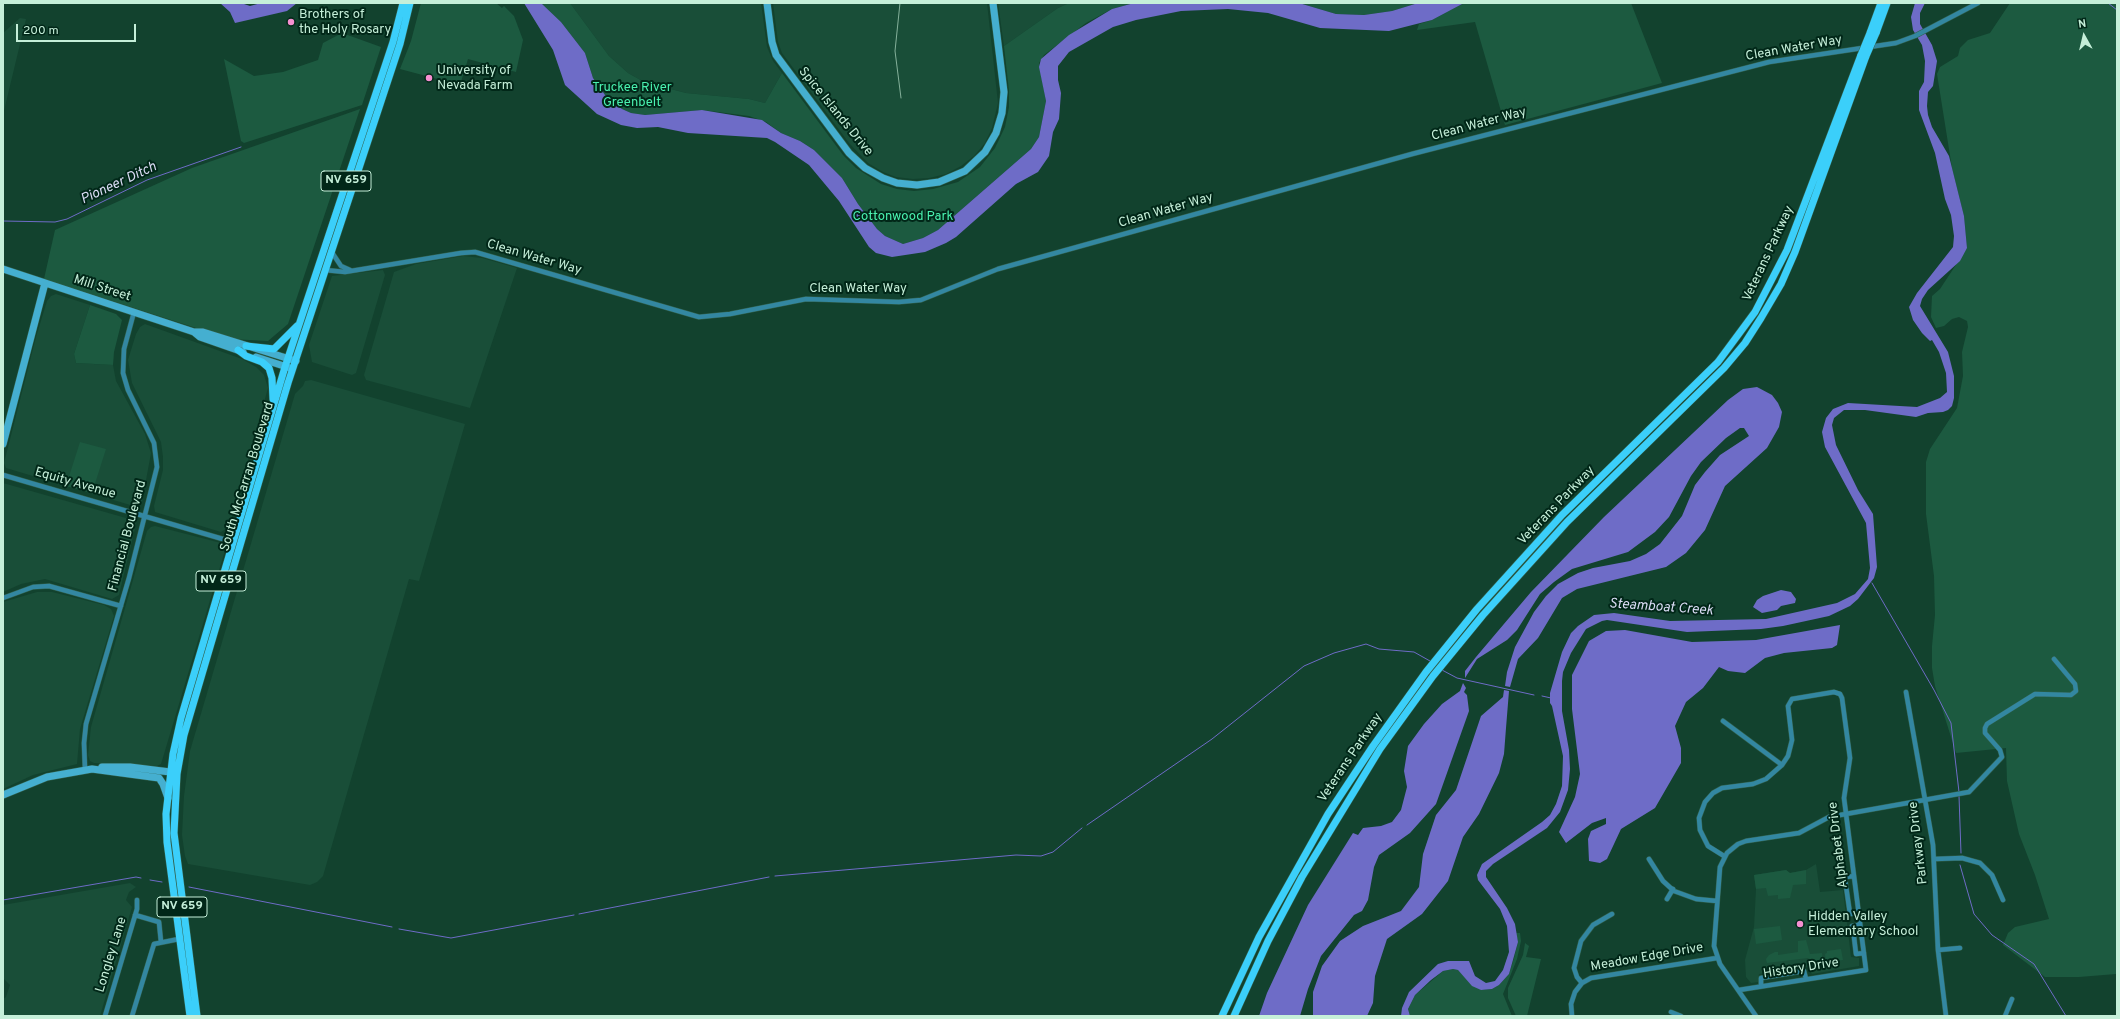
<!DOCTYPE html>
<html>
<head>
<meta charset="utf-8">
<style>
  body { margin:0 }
  #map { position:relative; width:2120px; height:1019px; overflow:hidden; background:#12422e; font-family:Overpass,sans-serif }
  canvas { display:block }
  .frame { position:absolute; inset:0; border:4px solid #c5efd9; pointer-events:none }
  .north { position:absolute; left:2064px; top:16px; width:40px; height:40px; -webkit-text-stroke:3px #012718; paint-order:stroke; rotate:352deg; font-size:11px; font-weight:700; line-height:16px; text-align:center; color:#c5efd9 }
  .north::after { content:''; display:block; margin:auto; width:14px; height:18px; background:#c5efd9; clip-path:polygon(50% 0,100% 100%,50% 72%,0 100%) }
  .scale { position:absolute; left:16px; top:24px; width:120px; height:18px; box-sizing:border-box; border:2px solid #c5efd9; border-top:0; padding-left:5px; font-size:12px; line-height:14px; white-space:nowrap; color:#c5efd9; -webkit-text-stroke:3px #012718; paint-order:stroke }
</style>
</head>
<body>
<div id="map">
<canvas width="2120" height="1019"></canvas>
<div class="frame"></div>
<div class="north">N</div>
<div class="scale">200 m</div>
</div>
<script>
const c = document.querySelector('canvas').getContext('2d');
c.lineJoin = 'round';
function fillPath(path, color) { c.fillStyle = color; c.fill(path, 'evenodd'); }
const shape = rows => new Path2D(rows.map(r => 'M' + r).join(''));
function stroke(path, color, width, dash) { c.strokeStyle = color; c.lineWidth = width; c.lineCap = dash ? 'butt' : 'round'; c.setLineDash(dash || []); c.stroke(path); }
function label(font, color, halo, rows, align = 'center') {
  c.font = font + ' Overpass,sans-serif'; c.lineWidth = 4; c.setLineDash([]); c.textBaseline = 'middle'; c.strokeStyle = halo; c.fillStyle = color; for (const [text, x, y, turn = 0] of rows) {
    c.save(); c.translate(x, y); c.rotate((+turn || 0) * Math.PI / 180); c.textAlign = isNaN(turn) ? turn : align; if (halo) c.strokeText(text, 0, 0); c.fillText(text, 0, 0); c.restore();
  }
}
fillPath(shape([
  [570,3,761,3,767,47,773,61,782,73,765,103,749,99,686,93,644,82,628,73,609,56],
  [773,3,987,3,998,103,992,128,985,143,974,156,961,166,946,174,929,178,913,179,896,177,883,172,868,163,849,143,782,53,778,42],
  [998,3,1069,3,1058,8,1004,46],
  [20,18,26,19,3,115,3,33],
  [463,256,482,258,517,268,470,408,366,380,364,375,394,272,416,264],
  [383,270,385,275,356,373,352,375,312,362,309,345,332,276],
  [56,294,90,305,74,354,76,363,113,365,116,381,145,434,151,453,142,502,137,507,6,468,4,463,36,337,47,301,51,296],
  [145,324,242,359,256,367,264,375,268,388,229,527,221,532,155,512,154,506,163,470,163,457,161,442,132,383,128,360,136,334,140,327],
  [311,380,465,424,419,581,409,579,323,876,317,882,310,885,188,864,185,856,182,835,184,796,190,751,295,394,303,386,305,381],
  [3,483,133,520,136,524,119,595,112,599,45,579,21,584,3,592],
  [155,526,225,544,226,547,161,764,157,766,94,763,90,761,88,755,91,727,147,531,151,527],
  [37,592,52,592,104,605,111,609,114,616,80,729,77,764,33,775,3,789,3,602],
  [1816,864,1820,892,1843,890,1851,957,1859,958,1859,966,1812,974,1807,967,1759,974,1758,982,1751,983,1746,977,1745,960,1754,927,1756,889,1754,875,1786,870,1790,873,1806,870],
  [130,883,136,887,129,892,126,900,132,907,100,1016,3,1016,3,999,6,997,10,985,3,978,3,905]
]), '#194e38');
fillPath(shape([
  [421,3,496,3,502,8,504,6,514,16,523,40,516,72,468,59,460,85,400,69,411,41],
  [541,3,570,3,609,56,628,73,644,82,686,93,749,99,765,103,782,73,843,155,856,168,881,184,897,189,914,191,933,189,958,182,980,167,995,148,1005,127,1009,107,1009,91,1004,46,1058,8,1069,3,1134,3,1112,9,1086,23,1044,55,1039,63,1046,101,1039,137,1031,149,938,230,923,238,903,244,885,236,877,229,858,204,842,178,814,150,800,141,781,133,766,122,749,116,702,110,645,115,631,113,622,109,605,95,593,78,585,53,561,22],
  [1299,3,1418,3,1392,11,1364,15,1336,14],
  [1464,3,1631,3,1662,83,1505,125,1475,22,1417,30,1419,24,1432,20],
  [2010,3,2117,3,2117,977,2116,974,2079,977,2045,977,2003,945,2008,933,2015,927,2049,919,2035,875,2019,834,2007,781,2006,748,1956,753,1935,686,1932,668,1932,646,1935,615,1934,576,1926,514,1926,462,1930,449,1957,408,1963,376,1962,352,1968,327,1967,321,1959,317,1952,319,1944,326,1936,328,1931,317,1932,296,1940,289,1967,248,1964,216,1952,168,1937,74,1940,67,1958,56,1960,48,1968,40,1990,33],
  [342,33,381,47,362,105,244,143,241,141,224,59,254,76,283,72,318,60,323,43],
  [360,109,288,324,268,341,230,339,44,279,55,230,192,168],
  [90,305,116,314,122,320,114,352,113,365,76,363,74,354],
  [80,442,106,449,92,493,66,486],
  [1786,870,1790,873,1806,870,1806,884,1793,885,1790,898,1778,899,1778,895,1768,896,1766,888,1756,889,1754,875],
  [1780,926,1782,940,1756,944,1754,929],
  [1516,933,1520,933,1521,941,1517,959,1503,994,1512,1016,1410,1016,1408,1009,1415,995,1443,971,1453,969,1458,970,1481,990,1492,989,1499,985,1509,974,1514,958,1518,942],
  [1806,940,1810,954,1822,953,1823,961,1813,962,1808,958,1767,963,1766,959,1769,955,1775,952,1778,952,1778,955,1798,952,1798,941],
  [1525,943,1529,946,1526,957,1541,959,1527,1016,1516,1016,1508,998,1508,988,1523,955],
  [1841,949,1843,960,1826,962,1825,954,1827,953,1827,951]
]), '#1c5a40');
fillPath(shape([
  [220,3,241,3,250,6,261,3,297,3,287,11,235,23,230,12],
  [524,3,541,3,561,22,585,53,593,78,605,95,622,109,631,113,645,115,702,110,762,120,781,133,800,141,814,150,842,178,858,204,877,229,885,236,903,244,923,238,938,230,1031,149,1039,137,1046,101,1039,67,1041,59,1069,35,1112,9,1134,3,1299,3,1336,14,1364,15,1392,11,1418,3,1464,3,1432,20,1389,31,1320,28,1268,13,1228,9,1181,11,1136,20,1113,27,1069,52,1058,66,1058,80,1061,93,1059,119,1053,132,1049,156,1038,172,1016,184,956,237,946,243,925,252,892,257,876,253,869,247,839,201,809,165,775,142,767,138,688,133,658,127,637,128,621,125,597,114,565,85,553,50],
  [1915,3,1925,3,1920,13,1920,24,1932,45,1937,61,1933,86,1928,92,1927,106,1928,115,1932,127,1949,156,1964,216,1967,248,1960,261,1928,290,1922,299,1920,306,1948,352,1954,376,1954,398,1952,406,1948,410,1943,412,1928,413,1916,417,1865,410,1844,410,1834,418,1832,425,1836,445,1858,490,1873,514,1877,567,1874,578,1858,599,1850,606,1829,616,1783,626,1761,629,1687,632,1607,620,1602,621,1586,629,1571,653,1563,672,1562,681,1562,711,1569,750,1570,769,1568,790,1560,812,1547,828,1493,864,1486,871,1486,877,1507,908,1515,924,1518,942,1509,974,1499,985,1492,989,1481,990,1472,986,1458,970,1453,969,1443,971,1431,980,1415,995,1408,1009,1410,1016,1401,1016,1402,1008,1409,992,1438,964,1448,961,1469,961,1475,976,1486,983,1495,981,1503,970,1509,952,1507,926,1500,909,1478,880,1477,875,1482,864,1542,822,1550,815,1556,804,1562,786,1563,756,1552,706,1550,703,1550,693,1562,652,1571,633,1578,626,1594,615,1614,613,1670,621,1766,619,1837,603,1855,594,1868,579,1870,568,1866,523,1825,447,1822,432,1826,418,1833,409,1848,403,1917,407,1940,398,1947,392,1946,373,1939,352,1932,340,1930,341,1922,333,1913,320,1909,307,1917,293,1953,247,1954,236,1951,215,1945,199,1935,153,1919,110,1919,91,1924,82,1925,61,1922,45,1913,30,1911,17],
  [1757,387,1772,395,1778,403,1782,412,1779,427,1767,448,1725,486,1705,530,1686,553,1666,567,1577,589,1562,598,1538,638,1518,659,1510,687,1505,686,1507,672,1515,647,1534,612,1546,596,1558,584,1578,573,1593,568,1630,561,1646,554,1660,544,1682,516,1695,485,1705,472,1720,455,1749,436,1744,428,1740,428,1726,438,1701,462,1691,476,1669,517,1655,532,1628,552,1572,569,1554,582,1540,594,1517,630,1507,640,1477,659,1465,678,1465,671,1476,657,1531,592,1604,517,1728,400,1743,389],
  [1781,590,1791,592,1796,599,1795,603,1781,606,1777,610,1762,613,1753,607,1757,600,1763,596],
  [1840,625,1837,645,1832,648,1784,653,1765,658,1745,673,1728,671,1719,667,1703,688,1686,702,1675,726,1681,748,1681,763,1655,808,1621,829,1607,859,1600,863,1589,861,1588,839,1591,831,1606,824,1606,818,1592,823,1566,843,1559,832,1575,797,1580,774,1572,709,1572,675,1589,641,1606,631,1625,630,1692,642,1756,640],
  [1463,683,1466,688,1464,692,1467,695,1469,711,1436,804,1410,833,1379,855,1374,867,1368,900,1362,911,1354,915,1321,956,1308,989,1300,1016,1259,1016,1267,993,1308,905,1353,833,1358,835,1363,828,1381,826,1392,822,1401,810,1407,787,1404,771,1408,746,1424,724,1442,704,1460,691],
  [1504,690,1509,691,1506,728,1504,754,1499,773,1479,814,1463,837,1448,881,1422,914,1387,939,1375,976,1373,1003,1367,1016,1313,1016,1313,992,1322,966,1340,941,1363,926,1401,911,1419,887,1423,854,1436,815,1456,790,1481,716,1503,697]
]), '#6e6cc7');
stroke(shape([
  [2108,3,2117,10],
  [3,221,55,222,67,219,147,180,241,147],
  [1872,583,1934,690,1951,723,1959,792],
  [1442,670,1457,678,1534,695],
  [1542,696,1551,698],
  [1959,796,1961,853],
  [1087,825,1212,739,1304,666,1334,653,1366,644,1379,649,1414,652,1430,661],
  [1960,865,1974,914,1992,935,2034,964,2066,1016],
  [775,876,1016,855,1041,856,1053,852,1082,828],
  [150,880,162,882],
  [189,887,392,927],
  [3,900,136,877,141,878],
  [579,914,769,877],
  [399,929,451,938,574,915]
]), '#6e6cc7', 1);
const street = shape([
  [331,251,341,266,350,270],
  [325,270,345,272,461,253,475,252,699,317,730,314,806,299,899,302,921,300,998,269,1412,154,1769,62,1896,43,1915,36,1978,3],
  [3,475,233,542],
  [3,598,33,587,49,586,121,606],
  [1906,692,1933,845,1938,950,1946,1016],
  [1723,721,1782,765],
  [85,769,84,743,86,724,129,578,157,467,154,443,128,390,123,373,124,349,134,312],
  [1724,856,1708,846,1700,830,1699,818,1705,802,1713,793,1722,788,1753,784,1766,779,1782,765,1788,756,1792,740,1788,706,1792,699,1834,692,1840,694],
  [1649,859,1663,881,1674,891,1696,899,1717,901],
  [1935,859,1962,858,1980,863,1992,875,2003,900],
  [1854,876,1846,877,1845,879,1850,914,1859,913],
  [1667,899,1673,889],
  [135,915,159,922,161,942],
  [1860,925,1852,926,1854,937,1856,954,1864,953],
  [1938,950,1960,948],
  [1582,983,1577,977,1574,968,1581,941,1593,925,1612,914],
  [1761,986,1761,978,1804,971,1806,979],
  [1739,990,1866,970,1844,798,1850,758,1842,698,1840,694],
  [1671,1012,1681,1016],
  [105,1016,137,909,137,900],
  [132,1016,154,944,179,939],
  [1572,1016,1571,1004,1575,992,1582,983,1591,978,1717,958],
  [1756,1016,1720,964,1714,946,1720,867,1727,853,1738,844,1746,841,1799,833,1829,817,1969,792,2002,757,2000,750,1985,733,1985,728,1987,724,2035,694,2071,695,2076,691,2075,684,2054,659],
  [2005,1016,2012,999]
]);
const secondary = shape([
  [767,3,772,42,776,55,849,153,865,168,883,178,897,183,917,185,939,182,965,171,985,152,996,133,1002,113,1004,92,993,3],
  [3,269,194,332,200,337,243,352],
  [194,332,203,332,296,361],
  [256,357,290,368],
  [3,444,45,283],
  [102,767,130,767,170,772],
  [3,795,47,777,92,769,159,778,163,784,168,798]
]);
const primary = shape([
  [1870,33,1881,3],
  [1876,33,1887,3],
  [246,346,274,349,297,326],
  [238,350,246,356,262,362,269,368,272,378,273,399],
  [190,1016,167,842,166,814,173,754,181,718,285,367,393,42,403,3],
  [197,1016,174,833,177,774,184,735,288,383,400,44,410,3],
  [1222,1016,1259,937,1328,814,1373,746,1426,672,1477,609,1562,515,1718,362,1755,312,1787,250,1861,55],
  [1234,1016,1268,941,1302,877,1380,749,1433,676,1483,615,1567,522,1724,368,1745,343,1761,318,1781,284,1795,252,1866,56]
]);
stroke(street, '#32614d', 5.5);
stroke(secondary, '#32614d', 8);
stroke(primary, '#32614d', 8);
stroke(street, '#3387a1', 4.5);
stroke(secondary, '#45afd0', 7);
stroke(primary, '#3bcffa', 7);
stroke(shape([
  [900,3,895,51,901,98]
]), '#85b19b', 1);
const primaryBridge = shape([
  [1861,55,1870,33],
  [1866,56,1876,33]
]);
stroke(primaryBridge, '#32614d', 8, []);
stroke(primaryBridge, '#3bcffa', 7);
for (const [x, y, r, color] of [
  [291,22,4,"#f690d1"],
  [429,78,4,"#f690d1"],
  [1800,924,4,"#f690d1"]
]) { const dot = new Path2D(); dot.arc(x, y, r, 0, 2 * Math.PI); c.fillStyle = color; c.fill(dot); stroke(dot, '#012718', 1.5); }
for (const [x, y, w] of [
  [346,181,50],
  [221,581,50],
  [182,907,50]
]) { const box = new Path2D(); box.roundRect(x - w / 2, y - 10, w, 20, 3); c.fillStyle = '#012718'; c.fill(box); stroke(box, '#c5efd9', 1); }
label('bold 12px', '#c5efd9', null, [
  ["NV 659",346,181],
  ["NV 659",221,581],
  ["NV 659",182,907]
]);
label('13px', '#c5efd9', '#012718', [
  ["Brothers of",299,15],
  ["the Holy Rosary",299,30],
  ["University of",437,71],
  ["Nevada Farm",437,86],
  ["Hidden Valley",1808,917],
  ["Elementary School",1808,932]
], 'left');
label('13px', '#c5efd9', '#012718', [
  ["Clean Water Way",1794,49,-10],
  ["Spice Islands Drive",835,112,51],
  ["Clean Water Way",1479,125,-15],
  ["Clean Water Way",1166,211,-16],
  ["Veterans Parkway",1769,254,-65],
  ["Clean Water Way",534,258,16],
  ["Mill Street",102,289,18],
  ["Clean Water Way",858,289],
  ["South McCarran Boulevard",248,477,-73],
  ["Equity Avenue",75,484,16],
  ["Veterans Parkway",1557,506,-46],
  ["Financial Boulevard",128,536,-75],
  ["Veterans Parkway",1351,758,-56],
  ["Parkway Drive",1919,843,-97],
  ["Alphabet Drive",1839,845,-97],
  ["Longley Lane",112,955,-73],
  ["Meadow Edge Drive",1647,958,-10],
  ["History Drive",1801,969,-9]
]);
label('13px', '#4af2b0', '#012718', [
  ["Truckee River",632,88],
  ["Greenbelt",632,103],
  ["Cottonwood Park",903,217]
]);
label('italic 14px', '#d9dbf3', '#012718', [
  ["Pioneer Ditch",119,184,-25],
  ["Steamboat Creek",1661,608,4]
]);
</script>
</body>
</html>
